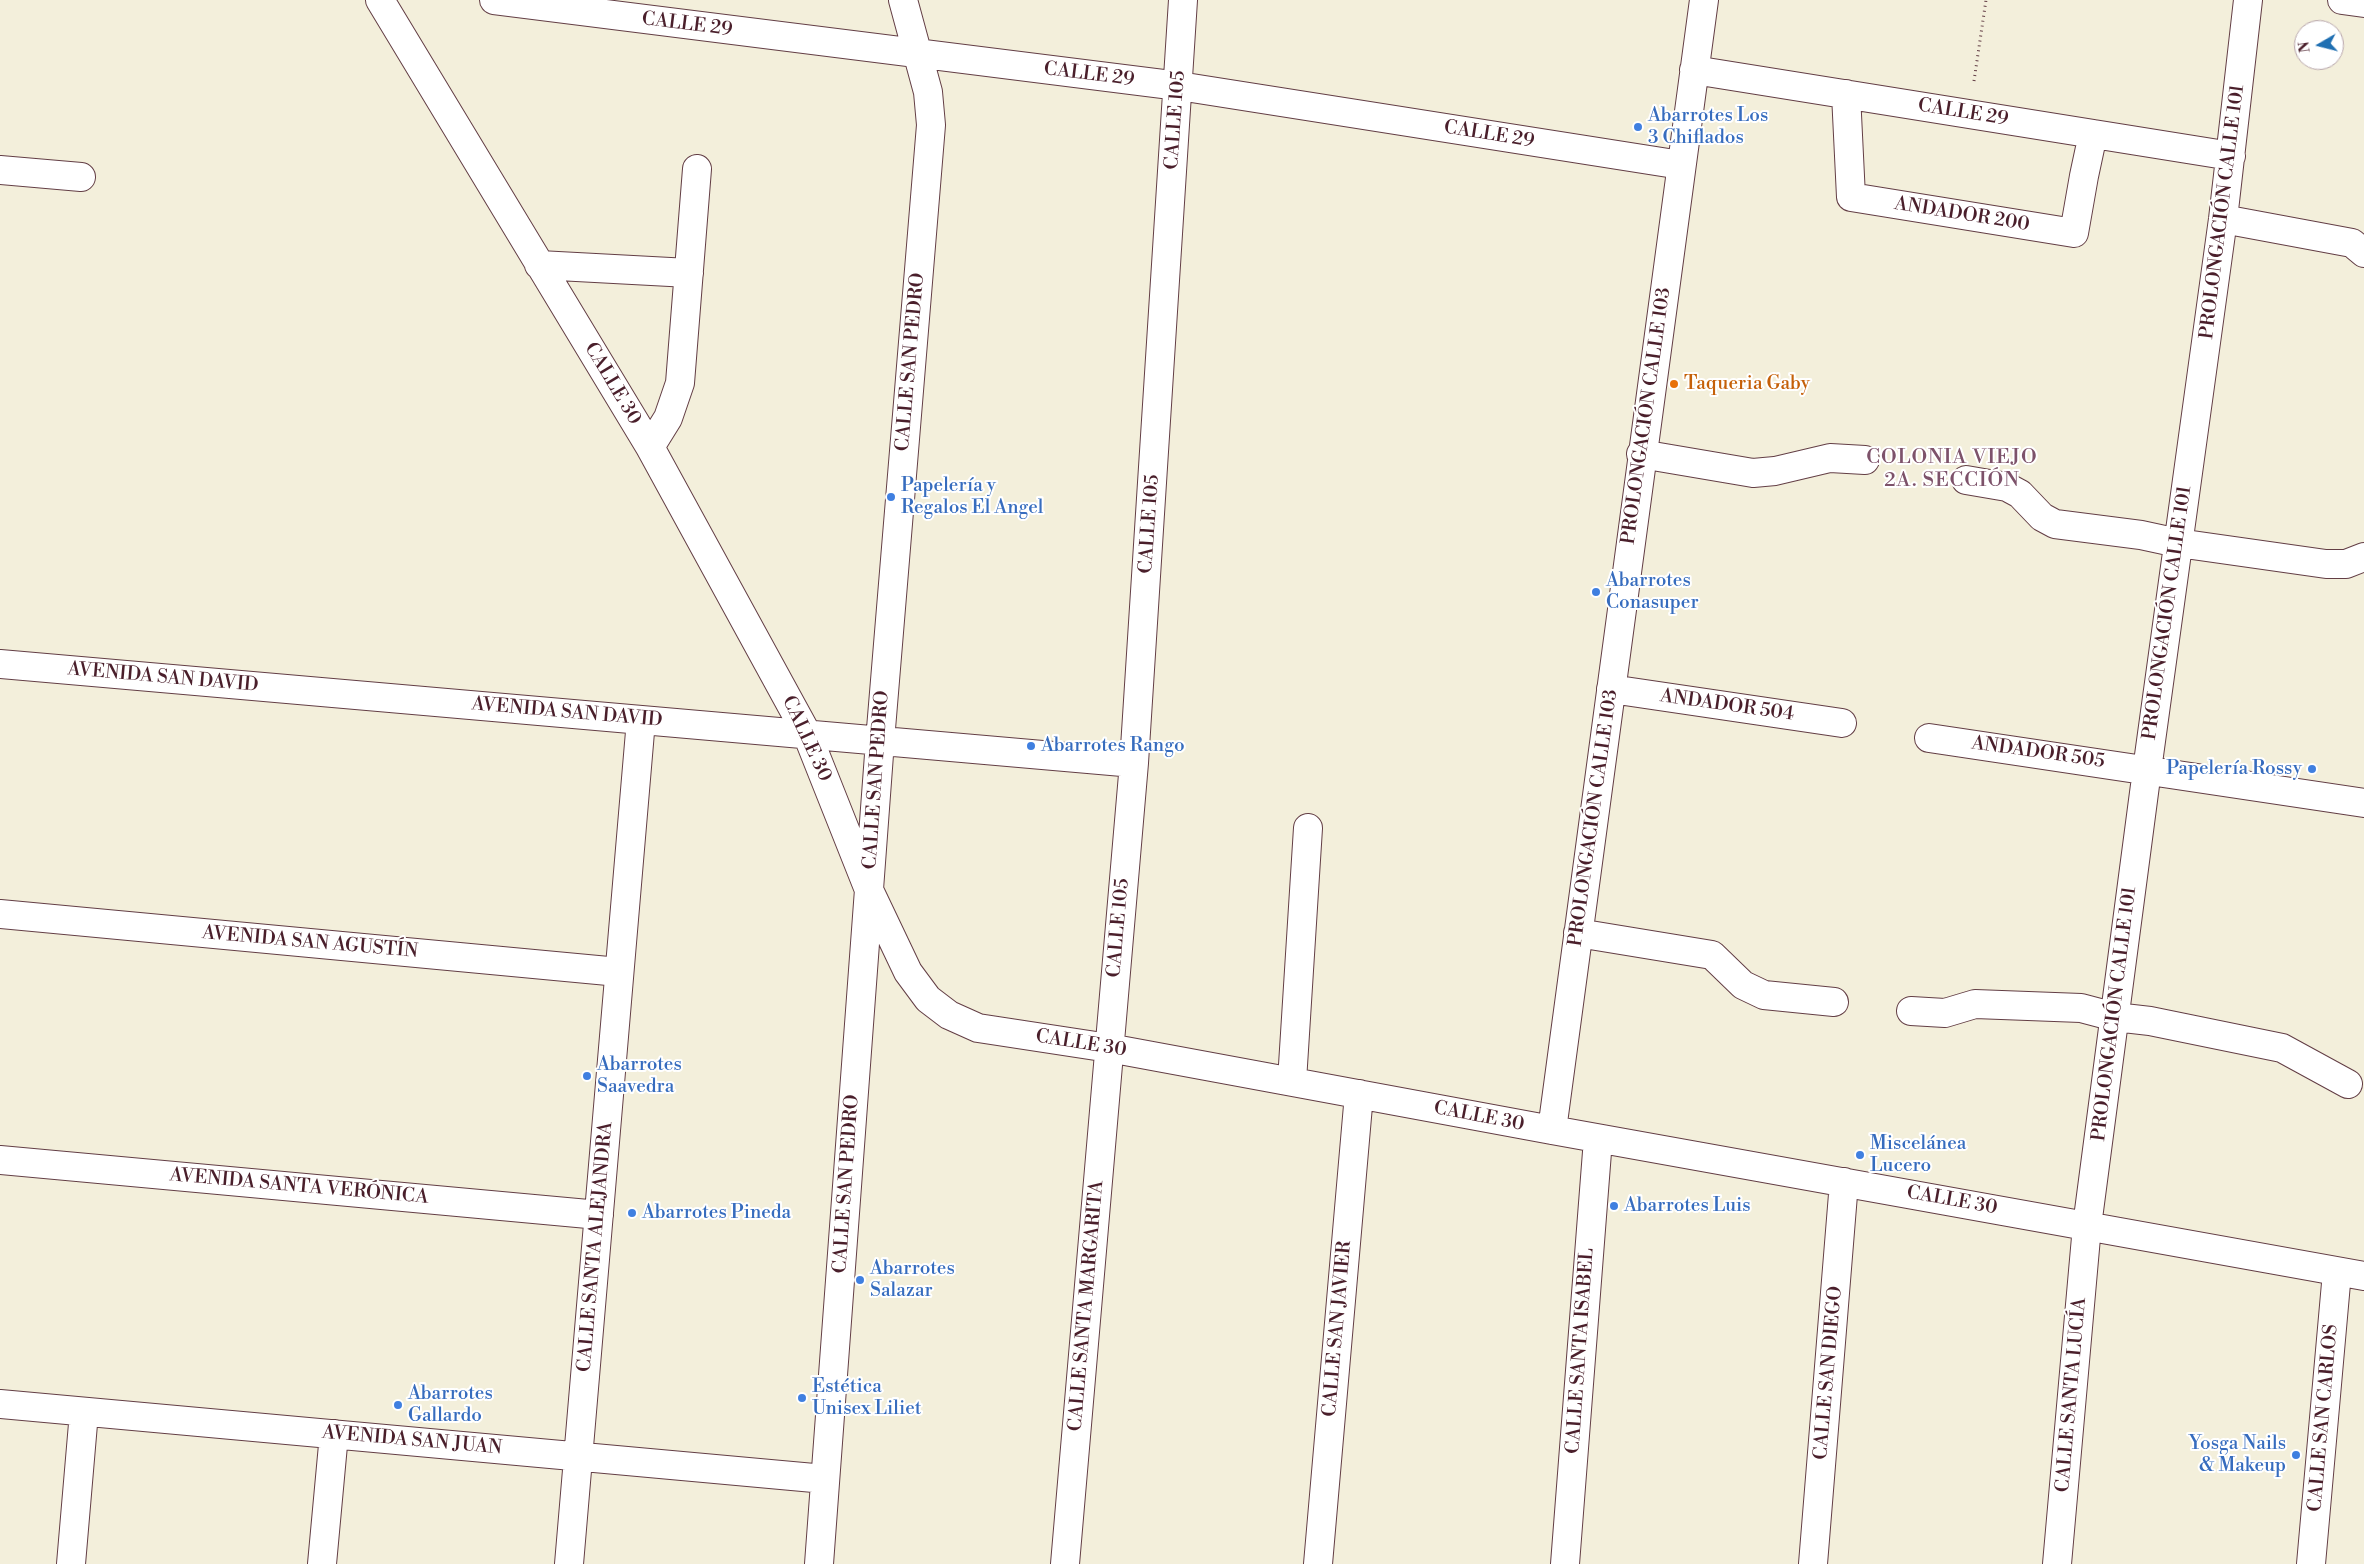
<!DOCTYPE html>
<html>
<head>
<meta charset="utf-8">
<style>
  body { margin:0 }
  #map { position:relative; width:2364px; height:1564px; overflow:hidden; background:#f3efdb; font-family:"Libre Bodoni",serif }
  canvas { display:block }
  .north { position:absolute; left:2294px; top:20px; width:50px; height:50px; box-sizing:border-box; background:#fff; border:1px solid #b7a5aa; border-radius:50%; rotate:262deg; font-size:14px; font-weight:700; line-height:20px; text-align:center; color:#4a1f2b }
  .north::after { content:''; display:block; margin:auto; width:18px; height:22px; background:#1f6fb2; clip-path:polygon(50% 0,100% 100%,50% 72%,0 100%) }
</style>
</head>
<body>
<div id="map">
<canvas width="2364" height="1564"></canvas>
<div class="north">N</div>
</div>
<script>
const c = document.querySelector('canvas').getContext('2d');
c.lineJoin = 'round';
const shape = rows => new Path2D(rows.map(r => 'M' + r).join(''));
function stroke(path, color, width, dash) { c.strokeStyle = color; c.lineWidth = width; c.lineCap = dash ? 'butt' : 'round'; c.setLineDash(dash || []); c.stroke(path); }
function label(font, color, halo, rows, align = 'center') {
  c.font = font + ' "Libre Bodoni",serif'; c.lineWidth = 4; c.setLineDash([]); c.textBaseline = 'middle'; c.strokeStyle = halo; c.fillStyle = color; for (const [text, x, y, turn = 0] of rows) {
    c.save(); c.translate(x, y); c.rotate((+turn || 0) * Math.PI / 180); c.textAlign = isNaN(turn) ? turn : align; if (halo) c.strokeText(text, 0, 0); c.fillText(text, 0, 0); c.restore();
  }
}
const minor = shape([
  [380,0,650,447,807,734,869,890,908,972,928,999,949,1015,978,1028,1109,1048,1552,1130,2364,1276],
  [494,0,1179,86,1681,165],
  [2342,0,2364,3],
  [1694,70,2231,156],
  [1846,94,1851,197,2074,233,2084,176,2093,134],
  [0,170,81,177],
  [2223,219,2352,243,2364,253],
  [539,265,689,273],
  [650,447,668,418,680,383,697,169],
  [1641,454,1753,473,1775,471,1830,458,1865,460],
  [1966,480,2007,487,2020,494,2042,517,2055,524,2141,535,2178,543,2326,564,2346,564,2364,557],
  [0,664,1134,763],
  [1611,689,1842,723],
  [1929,738,2364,803],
  [0,914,619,972],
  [1578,933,1712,955,1743,985,1764,995,1834,1002],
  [1911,1011,1945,1013,1975,1004,2081,1008,2115,1017,2150,1021,2282,1048,2348,1084],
  [1292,1081,1308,828],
  [1552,1130,1704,0],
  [0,1160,599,1215],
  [0,1404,825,1479],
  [71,1564,84,1412],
  [322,1564,334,1434],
  [569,1564,641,720],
  [819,1564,880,741,931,125,928,92,903,0],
  [1065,1564,1134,763,1183,0],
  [1318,1564,1359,1094],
  [1565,1564,1598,1139],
  [1813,1564,1844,1182],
  [2057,1564,2087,1226,2147,770,2223,219,2248,0],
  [2311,1564,2337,1272]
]);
stroke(minor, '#633e45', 30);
stroke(shape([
  [1974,81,1986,0]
]), '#633e45', 3, [1, 4]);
stroke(minor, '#fff', 28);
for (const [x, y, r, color] of [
  [1638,127,5,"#3f7fe0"],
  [1674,384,5,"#e8710a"],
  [891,497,5,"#3f7fe0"],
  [1596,592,5,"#3f7fe0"],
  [1031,746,5,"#3f7fe0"],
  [2312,769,5,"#3f7fe0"],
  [587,1076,5,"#3f7fe0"],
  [1860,1155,5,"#3f7fe0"],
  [1614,1206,5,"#3f7fe0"],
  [632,1213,5,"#3f7fe0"],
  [860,1280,5,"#3f7fe0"],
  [802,1398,5,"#3f7fe0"],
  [398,1405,5,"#3f7fe0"],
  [2296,1455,5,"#3f7fe0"]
]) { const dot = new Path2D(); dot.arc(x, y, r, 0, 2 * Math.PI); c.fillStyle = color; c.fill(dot); stroke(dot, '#fff', 2); }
label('19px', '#4a1f2b', '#fff', [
  ["CALLE 29",687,25,7],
  ["CALLE 29",1089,75,7],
  ["CALLE 29",1963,113,9],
  ["CALLE 105",1176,120,-86],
  ["CALLE 29",1489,135,9],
  ["PROLONGACIÓN CALLE 101",2223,212,-83],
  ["ANDADOR 200",1962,215,9],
  ["CALLE SAN PEDRO",911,362,-85],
  ["CALLE 30",612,384,59],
  ["PROLONGACIÓN CALLE 103",1647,416,-82],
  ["CALLE 105",1150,524,-86],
  ["PROLONGACIÓN CALLE 101",2168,613,-82],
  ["AVENIDA SAN DAVID",163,678,5],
  ["ANDADOR 504",1727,706,8],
  ["AVENIDA SAN DAVID",567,713,5],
  ["CALLE 30",806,739,65],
  ["ANDADOR 505",2038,753,8],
  ["CALLE SAN PEDRO",877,780,-86],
  ["PROLONGACIÓN CALLE 103",1594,818,-82],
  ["CALLE 105",1119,928,-85],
  ["AVENIDA SAN AGUSTÍN",310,943,5],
  ["PROLONGACIÓN CALLE 101",2115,1014,-83],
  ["CALLE 30",1081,1044,9],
  ["CALLE 30",1479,1117,11],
  ["CALLE SAN PEDRO",847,1184,-86],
  ["AVENIDA SANTA VERÓNICA",299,1187,5],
  ["CALLE 30",1952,1201,10],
  ["CALLE SANTA ALEJANDRA",596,1247,-85],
  ["CALLE SANTA MARGARITA",1087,1306,-85],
  ["CALLE SAN JAVIER",1338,1329,-85],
  ["CALLE SANTA ISABEL",1581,1351,-86],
  ["CALLE SAN DIEGO",1829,1373,-85],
  ["CALLE SANTA LUCÍA",2072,1395,-85],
  ["CALLE SAN CARLOS",2324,1418,-85],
  ["AVENIDA SAN JUAN",412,1441,5]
]);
label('19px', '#366cbe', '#fff', [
  ["Abarrotes Los",1648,116],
  ["3 Chiflados",1648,138],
  ["Papelería y",901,486],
  ["Regalos El Angel",901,508],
  ["Abarrotes",1606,581],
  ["Conasuper",1606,603],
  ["Abarrotes Rango",1041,746],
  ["Papelería Rossy",2302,769,"right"],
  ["Abarrotes",597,1065],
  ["Saavedra",597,1087],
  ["Miscelánea",1870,1144],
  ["Lucero",1870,1166],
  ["Abarrotes Luis",1624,1206],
  ["Abarrotes Pineda",642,1213],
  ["Abarrotes",870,1269],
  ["Salazar",870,1291],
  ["Estética",812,1387],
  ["Unisex Liliet",812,1409],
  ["Abarrotes",408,1394],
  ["Gallardo",408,1416],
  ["Yosga Nails",2286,1444,"right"],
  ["& Makeup",2286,1466,"right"]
], 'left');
label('19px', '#c56008', '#fff', [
  ["Taqueria Gaby",1684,384]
], 'left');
c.letterSpacing = '1px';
label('20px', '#7d526a', '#fff', [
  ["COLONIA VIEJO",1952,458],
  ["2A. SECCIÓN",1952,481]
]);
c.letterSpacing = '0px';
</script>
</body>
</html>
